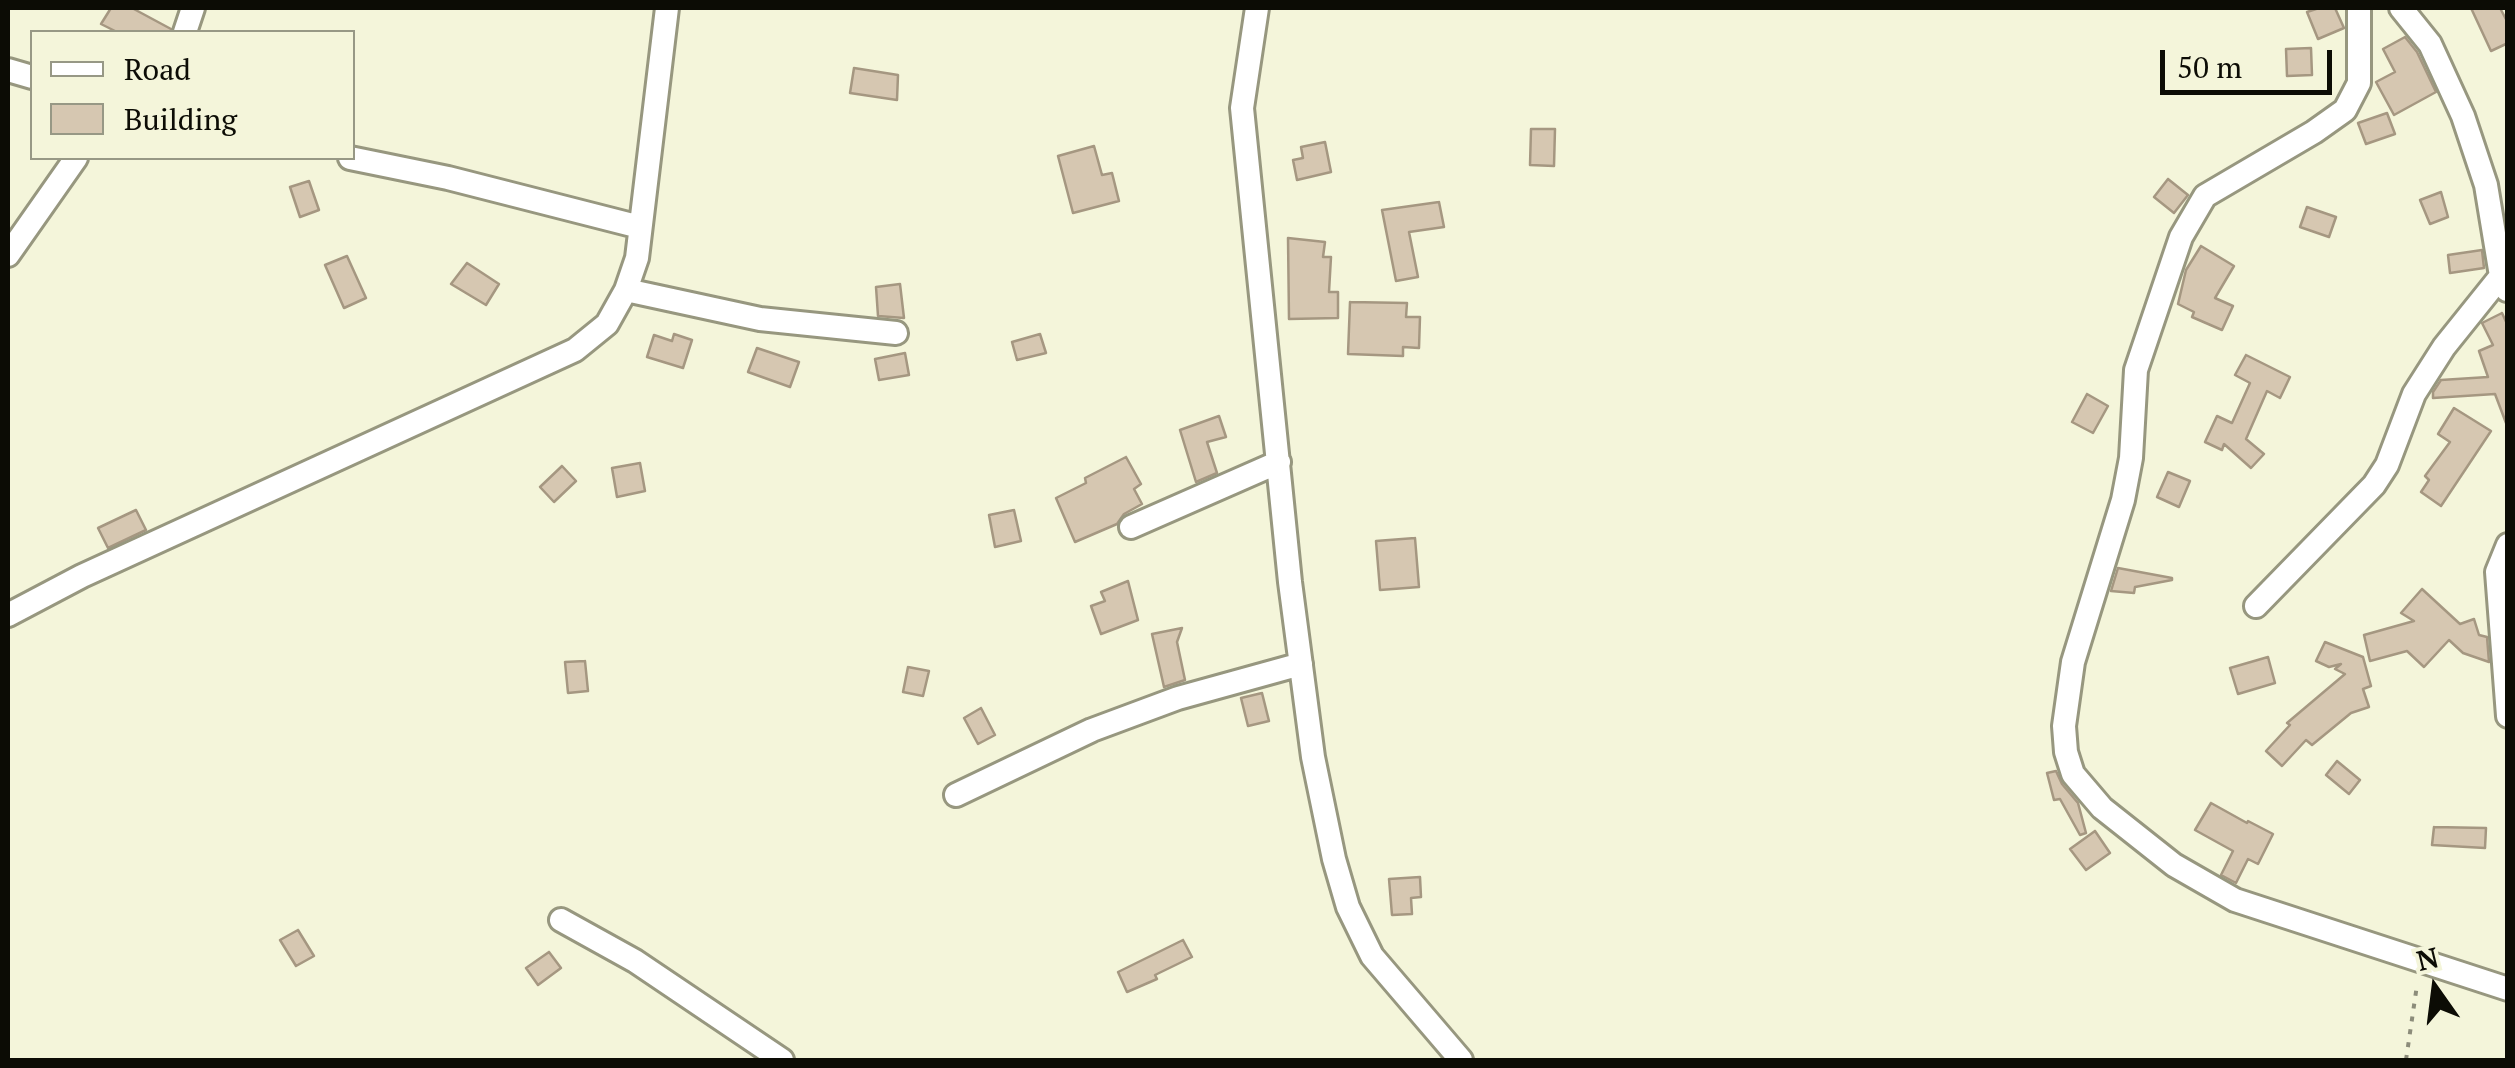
<!DOCTYPE html>
<html>
<head>
<meta charset="utf-8">
<style>
  body { margin:0 }
  #map { position:relative; width:2515px; height:1068px; overflow:hidden; background:#f4f5da; font-family:"PT Serif",serif }
  canvas { display:block }
  .frame { position:absolute; inset:0; border:10px solid #0c0c05; pointer-events:none }
  .legend { position:absolute; left:30px; top:30px; width:325px; height:130px; box-sizing:border-box; background:#f4f5da; border:2px solid #979885; margin:0; padding:12px 18px; list-style:none; font-size:30px; color:#0c0c05 }
  .legend li { display:flex; align-items:center; gap:20px; height:50px }
  .legend b { width:50px; border:2px solid #979885 }
  .north { position:absolute; left:2385px; top:938px; width:100px; height:100px; -webkit-text-stroke:8px #f4f5da; paint-order:stroke; rotate:346deg; font-size:28px; font-weight:700; line-height:40px; text-align:center; color:#0c0c05 }
  .north::after { content:''; display:block; margin:auto; width:35px; height:45px; background:#0c0c05; clip-path:polygon(50% 0,100% 100%,50% 72%,0 100%) }
  .scale { position:absolute; left:2160px; top:50px; width:172px; height:45px; box-sizing:border-box; border:5px solid #0c0c05; border-top:0; padding-left:12px; font-size:30px; line-height:35px; white-space:nowrap; color:#0c0c05; -webkit-text-stroke:8px #f4f5da; paint-order:stroke }
</style>
</head>
<body>
<div id="map">
<canvas width="2515" height="1068"></canvas>
<div class="frame"></div>
<ul class="legend">
<li><b style="height:12px;background:#fff"></b>Road</li>
<li><b style="height:28px;background:#d6c7b1"></b>Building</li>
</ul>
<div class="north">N</div>
<div class="scale">50 m</div>
</div>
<script>
const c = document.querySelector('canvas').getContext('2d');
c.lineJoin = 'round';
function fillPath(path, color) { c.fillStyle = color; c.fill(path, 'evenodd'); }
const shape = rows => new Path2D(rows.map(r => 'M' + r).join(''));
function stroke(path, color, width, dash) { c.strokeStyle = color; c.lineWidth = width; c.lineCap = dash ? 'butt' : 'round'; c.setLineDash(dash || []); c.stroke(path); }
const building = shape([
  [111,8,132,8,171,29,170,32,117,32,101,24,111,8],
  [2319,8,2335,8,2344,28,2318,39,2307,12,2319,8],
  [2471,8,2500,8,2508,23,2508,43,2491,51,2471,8],
  [2405,37,2417,52,2436,92,2394,115,2376,82,2395,72,2383,49,2405,37],
  [2311,48,2312,75,2287,76,2286,49,2311,48],
  [854,68,898,75,897,100,850,93,854,68],
  [2387,113,2395,134,2366,144,2358,123,2387,113],
  [1531,129,1555,129,1554,166,1530,165,1531,129],
  [1325,142,1331,172,1297,180,1293,160,1303,158,1301,147,1325,142],
  [1094,146,1102,175,1112,173,1119,201,1073,213,1058,156,1094,146],
  [2168,179,2188,195,2174,213,2154,197,2168,179],
  [309,181,319,210,300,217,290,187,309,181],
  [2441,192,2448,217,2430,224,2420,200,2441,192],
  [1439,202,1444,227,1409,232,1418,277,1396,281,1382,210,1439,202],
  [2307,207,2336,217,2329,237,2300,227,2307,207],
  [1288,238,1325,242,1323,257,1331,257,1329,292,1338,292,1338,318,1289,319,1288,238],
  [2201,246,2234,266,2215,298,2233,306,2222,330,2192,317,2194,312,2178,304,2186,270,2201,246],
  [2482,250,2484,268,2450,273,2448,255,2482,250],
  [347,256,366,298,344,308,325,265,347,256],
  [467,263,499,284,486,305,451,284,467,263],
  [900,284,904,318,878,316,876,287,900,284],
  [1350,302,1407,303,1406,317,1420,317,1419,348,1403,347,1403,356,1348,354,1350,302],
  [2502,313,2508,326,2506,423,2495,394,2433,398,2433,392,2441,380,2488,377,2479,351,2493,345,2482,323,2502,313],
  [674,334,692,340,683,368,647,357,654,335,672,341,674,334],
  [1040,334,1046,353,1017,360,1012,342,1040,334],
  [757,348,799,362,790,387,748,372,757,348],
  [905,353,909,375,879,380,875,359,905,353],
  [2246,355,2290,377,2280,398,2267,391,2246,439,2264,454,2251,468,2224,444,2222,450,2205,442,2217,416,2232,423,2250,383,2235,375,2246,355],
  [2087,394,2108,406,2093,433,2072,422,2087,394],
  [2454,408,2491,431,2441,506,2421,492,2429,480,2425,476,2450,442,2438,434,2454,408],
  [1219,416,1226,437,1207,442,1217,473,1196,482,1180,430,1219,416],
  [1126,457,1141,484,1134,489,1142,504,1124,514,1117,524,1075,542,1056,498,1086,483,1085,478,1126,457],
  [640,463,645,491,617,497,612,468,640,463],
  [562,466,576,481,554,502,540,487,562,466],
  [2168,472,2190,481,2179,507,2157,497,2168,472],
  [136,510,146,530,108,548,98,528,136,510],
  [1014,510,1021,541,995,547,989,515,1014,510],
  [1415,538,1419,587,1380,590,1376,541,1415,538],
  [2118,568,2172,578,2172,580,2135,587,2134,593,2111,591,2118,568],
  [1128,581,1138,620,1101,634,1091,606,1105,601,1101,592,1128,581],
  [2422,589,2460,624,2474,619,2479,635,2487,637,2489,662,2463,653,2449,640,2424,667,2407,651,2370,661,2364,635,2414,621,2401,613,2422,589],
  [1182,628,1177,642,1185,680,1164,687,1152,634,1182,628],
  [2325,642,2363,657,2371,686,2363,689,2369,707,2351,713,2312,745,2306,740,2282,766,2266,751,2290,725,2287,723,2345,674,2335,669,2341,664,2329,667,2316,661,2325,642],
  [2268,657,2275,683,2238,694,2230,668,2268,657],
  [585,661,588,691,568,693,565,662,585,661],
  [908,667,929,671,923,696,903,692,908,667],
  [1262,693,1269,721,1248,726,1241,698,1262,693],
  [981,708,995,735,978,744,964,718,981,708],
  [2337,761,2360,780,2349,794,2326,775,2337,761],
  [2056,771,2062,784,2078,803,2086,833,2080,835,2060,799,2054,800,2047,773,2056,771],
  [2211,803,2247,823,2248,821,2273,834,2258,864,2248,859,2236,883,2221,875,2233,851,2195,830,2211,803],
  [2434,827,2486,828,2485,848,2432,845,2434,827],
  [2095,831,2110,853,2086,870,2070,849,2095,831],
  [1420,877,1421,897,1411,898,1412,914,1392,915,1389,879,1420,877],
  [298,930,314,956,296,966,280,940,298,930],
  [1183,940,1192,957,1155,975,1157,979,1127,992,1118,972,1183,940],
  [549,952,561,968,538,985,526,968,549,952]
]);
fillPath(building, '#d6c7b1');
stroke(building, '#a59781', 2.5);
const minor = shape([
  [1257,8,1242,108,1290,582,1313,757,1334,859,1348,907,1372,956,1461,1060],
  [2359,8,2359,83,2345,110,2314,132,2205,196,2181,237,2136,370,2131,458,2123,500,2073,662,2064,726,2066,752,2073,774,2102,808,2174,865,2235,900,2508,989],
  [2401,8,2430,44,2463,116,2486,185,2501,276,2507,290],
  [185,32,193,8],
  [8,70,32,77],
  [350,158,448,178,640,227],
  [8,255,76,158],
  [626,290,760,319,896,333],
  [1131,527,1279,462],
  [2508,545,2497,572,2508,716],
  [2256,606,2374,485,2387,465,2414,394,2444,347,2501,276],
  [8,615,82,576,575,350,607,324,626,290,637,258,667,8],
  [956,795,1092,730,1178,698,1301,664],
  [561,920,635,961,782,1060]
]);
stroke(minor, '#97977f', 28);
stroke(shape([
  [2406,1060,2417,985]
]), '#8c8c7a', 4, [5, 8]);
stroke(minor, '#fff', 22);
</script>
</body>
</html>
